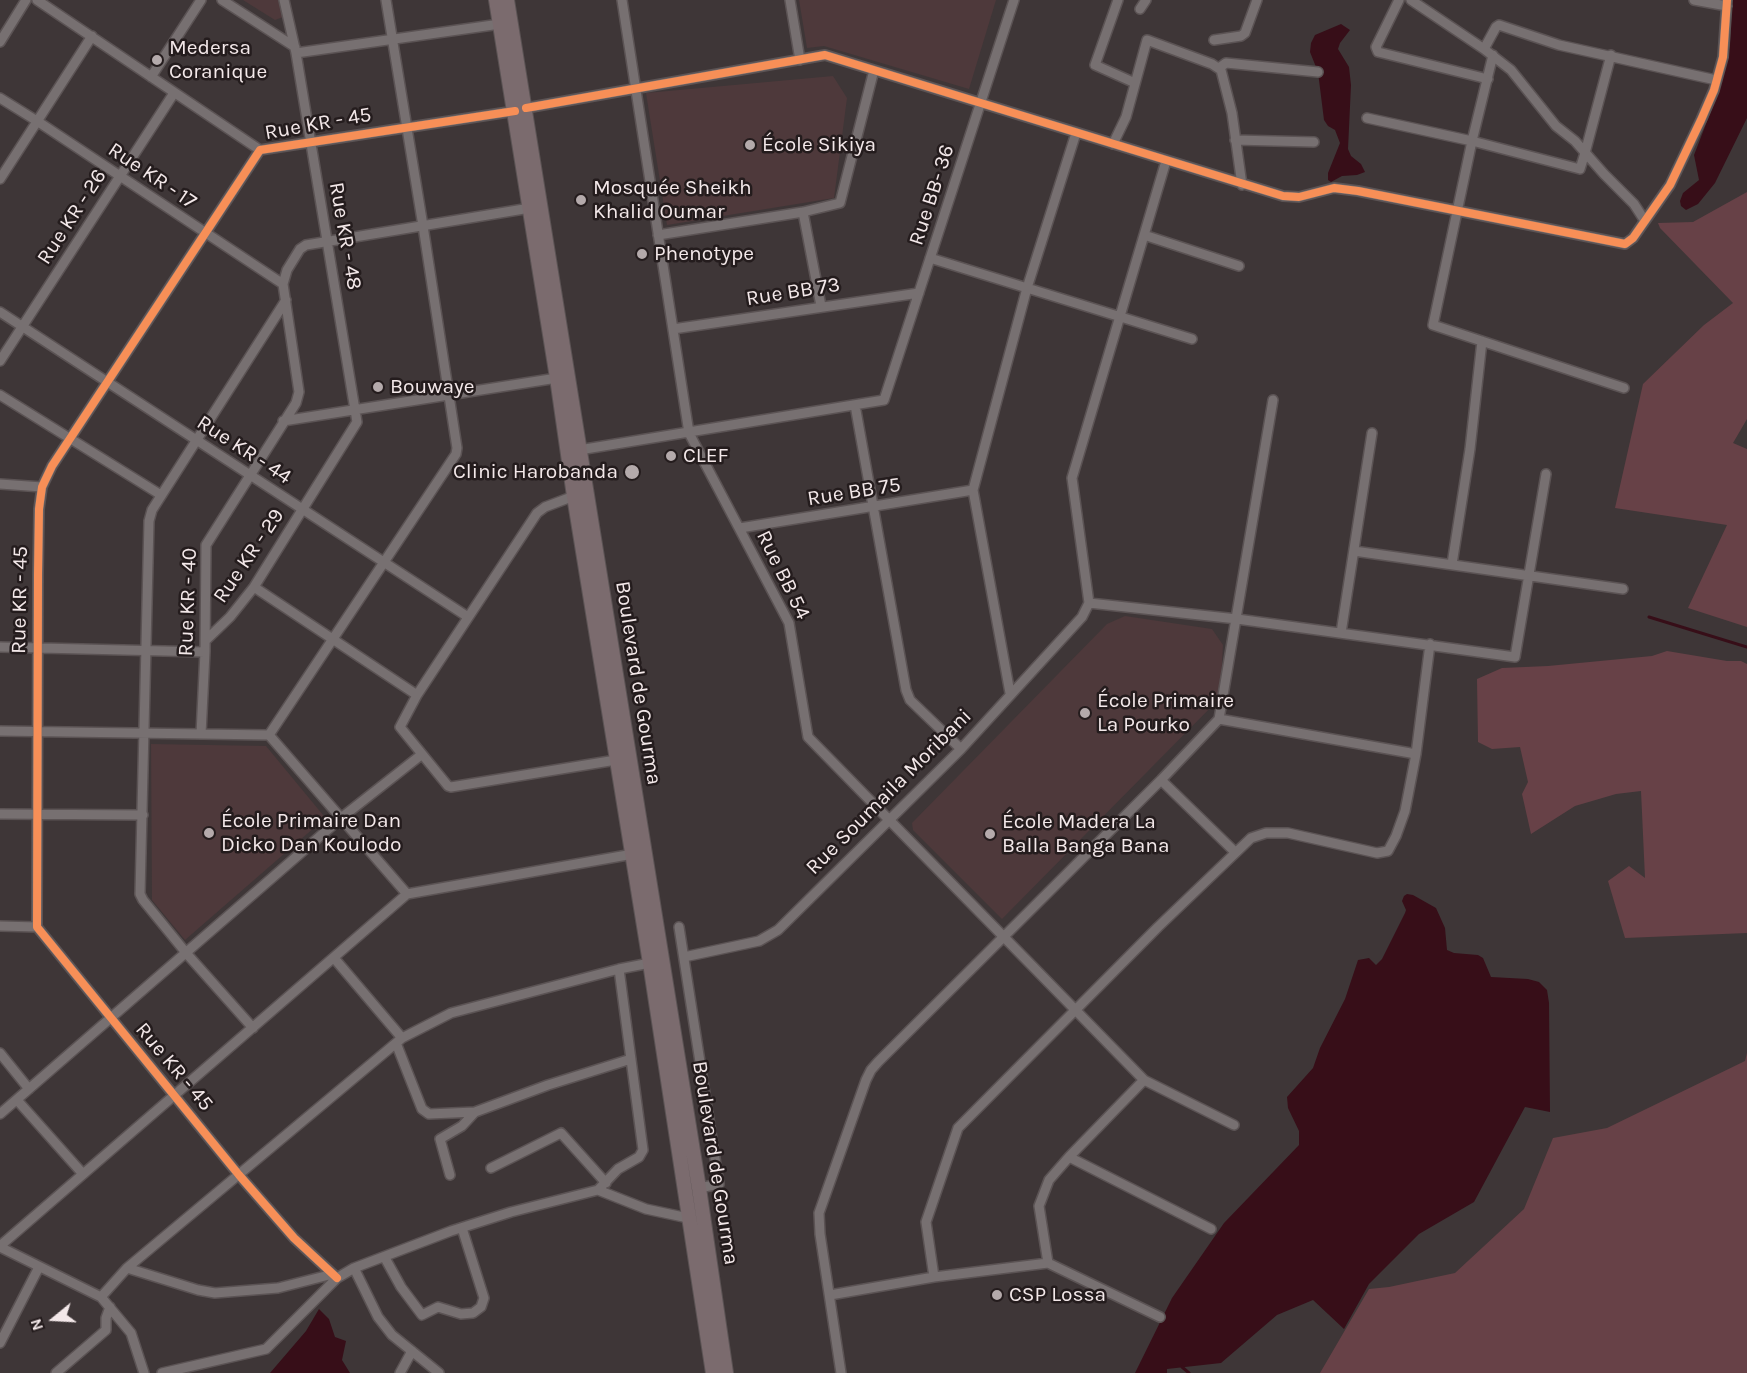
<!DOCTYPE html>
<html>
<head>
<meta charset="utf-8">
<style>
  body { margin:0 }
  #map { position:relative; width:1747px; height:1373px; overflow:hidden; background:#3e3637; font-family:Karla,sans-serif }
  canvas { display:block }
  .north { position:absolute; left:24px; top:1289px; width:60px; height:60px; -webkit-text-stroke:4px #241c1d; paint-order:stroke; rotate:252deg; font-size:16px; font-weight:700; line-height:24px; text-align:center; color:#f3e8e9 }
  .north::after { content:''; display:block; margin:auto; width:21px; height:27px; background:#f3e8e9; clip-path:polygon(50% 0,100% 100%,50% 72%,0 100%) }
</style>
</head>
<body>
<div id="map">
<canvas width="1747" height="1373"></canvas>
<div class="north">N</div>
</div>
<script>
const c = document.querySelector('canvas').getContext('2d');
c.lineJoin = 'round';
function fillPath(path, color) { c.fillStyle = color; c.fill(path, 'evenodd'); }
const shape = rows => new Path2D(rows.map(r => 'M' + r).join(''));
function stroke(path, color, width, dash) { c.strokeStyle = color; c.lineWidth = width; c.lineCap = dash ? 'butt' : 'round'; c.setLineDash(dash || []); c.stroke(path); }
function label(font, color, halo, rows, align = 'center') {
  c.font = font + ' Karla,sans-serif'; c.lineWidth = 5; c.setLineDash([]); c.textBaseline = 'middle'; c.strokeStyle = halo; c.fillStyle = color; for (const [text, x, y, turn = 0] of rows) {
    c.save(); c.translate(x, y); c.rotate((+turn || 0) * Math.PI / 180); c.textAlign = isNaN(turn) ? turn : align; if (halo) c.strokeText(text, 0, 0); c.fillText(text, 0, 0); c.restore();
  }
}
fillPath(shape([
  [243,0,279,0,283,17,275,20],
  [799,0,996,0,969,89,824,46,807,48],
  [833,76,847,98,834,198,667,225,646,93],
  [1125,616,1212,629,1223,645,1220,698,1002,919,913,830,912,823,1107,624],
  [151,744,266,746,323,815,323,820,185,940,152,900]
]), '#4e393b');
fillPath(shape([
  [1747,192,1747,419,1733,443,1747,449,1747,627,1688,608,1727,525,1615,508,1643,384,1704,325,1733,303,1660,228,1658,223,1693,222],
  [1667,651,1727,661,1741,661,1747,664,1747,933,1625,938,1608,881,1629,866,1645,878,1641,791,1616,794,1575,806,1531,834,1522,794,1528,782,1520,747,1492,749,1478,742,1477,679,1502,668,1548,666,1652,656],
  [1747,1053,1747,1373,1320,1373,1369,1289,1389,1287,1455,1273,1524,1209,1553,1138,1607,1128,1745,1061]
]), '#674147');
fillPath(shape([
  [1732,0,1747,0,1747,118,1715,183,1698,204,1686,210,1681,206,1680,201,1683,193,1699,180,1694,155,1715,101,1730,46],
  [1341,24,1350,30,1340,43,1338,49,1349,67,1351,85,1348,149,1351,156,1361,164,1365,172,1357,175,1342,176,1331,182,1328,180,1328,173,1340,143,1335,130,1328,126,1324,120,1318,72,1310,52,1311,43,1315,35],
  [1407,894,1413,895,1436,908,1445,928,1447,950,1454,953,1478,955,1483,958,1491,977,1528,979,1539,982,1547,990,1549,1003,1550,1112,1525,1107,1474,1202,1419,1234,1369,1284,1344,1329,1313,1300,1277,1315,1221,1363,1167,1369,1167,1373,1135,1373,1172,1298,1224,1223,1299,1145,1299,1131,1288,1108,1287,1097,1313,1068,1320,1048,1345,999,1358,960,1369,958,1376,965,1382,959,1405,913,1406,910,1402,901,1404,896],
  [319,1309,329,1319,335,1337,346,1341,342,1360,350,1373,270,1373,306,1331]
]), '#370e18');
stroke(shape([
  [1649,617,1747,647],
  [1182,1367,1189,1373]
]), '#370e18', 3);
const minor = shape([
  [37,0,260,150],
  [222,0,295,47],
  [622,0,689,433,789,623,808,737,1144,1080,1234,1125],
  [790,0,800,60],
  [1118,0,1095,65,1135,83],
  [1399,0,1376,47,1378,52,1488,79],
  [1411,0,1484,49,1511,70,1556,126,1575,141,1604,174,1634,204,1645,221],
  [1694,0,1727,6],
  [1140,9,1146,0],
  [1214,40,1241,36,1245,33,1257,0],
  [0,42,26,0],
  [1484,49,1496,27,1499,25,1559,45,1716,80],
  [296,53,500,24],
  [1493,55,1472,141,1433,325,1624,388],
  [1219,68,1226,63,1318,72],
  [151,77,201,0],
  [0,98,37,121,283,284],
  [526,108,825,55,1283,196,1299,197,1334,188,1358,191,1625,244,1633,238,1670,185,1701,120,1714,90,1723,57,1727,0],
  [1367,118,1472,141,1580,169,1585,153,1611,55],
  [1235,140,1314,142],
  [1113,144,1126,117,1147,40,1212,64,1221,70,1232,113,1242,185],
  [0,179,92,36],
  [803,212,821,306],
  [658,235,803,212,840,203,874,70],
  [1144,235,1239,266],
  [930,258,1192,339],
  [0,312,468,617],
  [673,329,919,293],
  [0,361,174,93],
  [0,395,161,495],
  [855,405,906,690,910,700,961,749],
  [283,421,557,378],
  [579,450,884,400,1014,0],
  [0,484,42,487],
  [574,496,545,507,537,513,417,695,400,727,448,786,451,787,616,760],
  [740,528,973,490],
  [1354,551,1623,589],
  [1452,564,1470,449,1482,341],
  [254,587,417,695],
  [1089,603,1237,619,1515,657,1546,474],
  [1089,603,1072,478,1166,161],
  [1341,633,1372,433],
  [205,641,230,617,254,587,357,422,296,53,284,0],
  [0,647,205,652],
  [1010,693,973,490,1027,288,1076,133],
  [1219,719,1416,754,1430,644],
  [0,731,269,735,407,894],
  [201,734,205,652,206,545,296,403,299,392,283,284,287,270,300,249,306,245,530,208],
  [269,735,456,454,457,448,423,226,386,0],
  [1161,780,1235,852],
  [0,814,143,815],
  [0,926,37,927],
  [679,927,719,1184,699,1188],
  [684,957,759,941,778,930,961,749,1082,617,1089,603],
  [334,958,402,1038],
  [253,1028,187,954,143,900,140,894,149,521,152,510,286,300],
  [396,1043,422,1109,429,1114,475,1112,548,1085,631,1059],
  [0,1053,29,1089],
  [17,1100,83,1174],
  [0,1114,341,818,421,755],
  [1069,1157,1211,1229],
  [491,1168,561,1133,606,1183],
  [450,1175,440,1139,462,1126,475,1112],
  [598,1190,646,1209,688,1218],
  [0,1246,407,894,633,854],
  [0,1247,101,1297,131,1333,144,1373],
  [385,1258,401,1287,422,1315,438,1307,461,1314,473,1313,481,1307,484,1298,462,1228],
  [1048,1263,1039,1206,1049,1180,1069,1157,1144,1080],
  [127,1268,198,1290,215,1293,278,1288,333,1274],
  [354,1268,378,1317,392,1335,439,1373],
  [934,1277,926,1222,958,1128,1158,927,1251,838,1266,833,1288,833,1377,853,1388,851,1396,836,1405,811,1416,754],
  [337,1278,294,1238,239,1175,37,927,38,574,39,509,42,487,52,466,260,150,515,111],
  [830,1295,934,1277,1048,1263,1160,1317],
  [101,1297,127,1268,402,1038,451,1013,619,969,650,963],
  [0,1343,39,1267],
  [56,1373,106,1330,106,1318,110,1307],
  [162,1373,266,1349,337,1278,354,1268,451,1231,511,1212,598,1190,618,1169,639,1157,643,1150,619,969],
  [400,1373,412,1351],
  [841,1373,820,1234,819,1213,866,1080,871,1070,878,1062,1161,780,1219,719,1273,400]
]);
const highway = shape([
  [496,0,557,378,574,496,650,963,713,1373],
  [507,0,699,1188,726,1373]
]);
stroke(minor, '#5b5354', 12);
stroke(highway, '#5b5354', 16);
stroke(minor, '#777071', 9);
stroke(highway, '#7b6b6e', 14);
stroke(shape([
  [526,108,825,55,1283,196,1299,197,1334,188,1358,191,1625,244,1633,238,1670,185,1701,120,1714,90,1723,57,1727,0],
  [337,1278,294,1238,239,1175,37,927,38,574,39,509,42,487,52,466,260,150,515,111]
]), '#f78f57', 8);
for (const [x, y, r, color] of [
  [157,60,6,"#b4aaab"],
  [750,145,6,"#b4aaab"],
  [581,200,6,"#b4aaab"],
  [642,254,6,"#b4aaab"],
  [378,387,6,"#b4aaab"],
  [671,456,6,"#b4aaab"],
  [632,472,8,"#b4aaab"],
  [1085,713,6,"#b4aaab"],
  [209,833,6,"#b4aaab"],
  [990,834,6,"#b4aaab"],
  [997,1295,6,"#b4aaab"]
]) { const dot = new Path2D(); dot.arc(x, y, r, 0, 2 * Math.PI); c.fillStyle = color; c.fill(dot); stroke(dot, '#241c1d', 2); }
label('21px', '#f3e8e9', '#241c1d', [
  ["Medersa",169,48],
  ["Coranique",169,72],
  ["École Sikiya",762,145],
  ["Mosquée Sheikh",593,188],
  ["Khalid Oumar",593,212],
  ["Phenotype",654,254],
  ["Bouwaye",390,387],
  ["CLEF",683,456],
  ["Clinic Harobanda",618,472,"right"],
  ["École Primaire",1097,701],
  ["La Pourko",1097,725],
  ["École Primaire Dan",221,821],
  ["Dicko Dan Koulodo",221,845],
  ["École Madera La",1002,822],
  ["Balla Banga Bana",1002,846],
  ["CSP Lossa",1009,1295]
], 'left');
label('21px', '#f3e8e9', '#241c1d', [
  ["Rue KR - 45",318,124,-10],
  ["Rue KR - 17",152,176,34],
  ["Rue BB- 36",932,195,-72],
  ["Rue KR - 26",72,217,-57],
  ["Rue KR - 48",345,236,80],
  ["Rue BB 73",793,292,-9],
  ["Rue KR - 44",244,450,33],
  ["Rue BB 75",854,492,-9],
  ["Rue KR - 29",249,556,-56],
  ["Rue BB 54",783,575,64],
  ["Rue KR - 45",20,600,-89],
  ["Rue KR - 40",188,602,-88],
  ["Boulevard de Gourma",638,683,81],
  ["Rue Soumaila Moribani",889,792,-45],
  ["Rue KR - 45",174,1067,50],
  ["Boulevard de Gourma",715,1163,81]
]);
</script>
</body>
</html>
